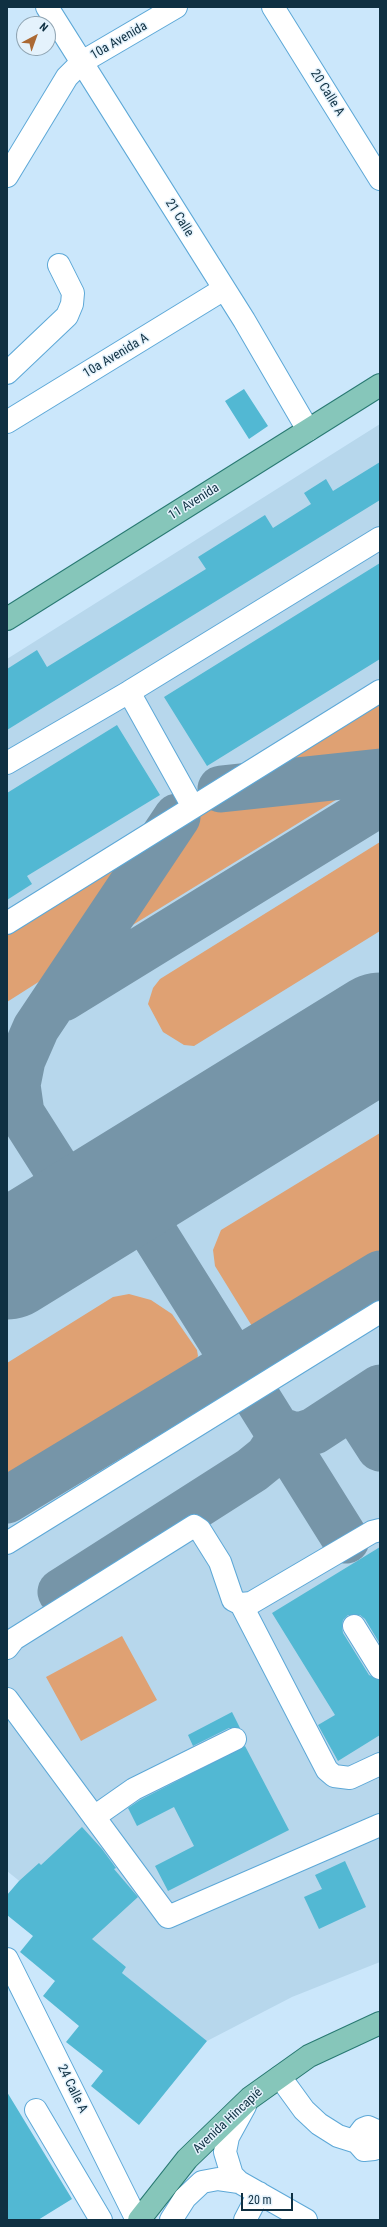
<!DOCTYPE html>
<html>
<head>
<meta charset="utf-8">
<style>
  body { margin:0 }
  #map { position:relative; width:387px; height:2227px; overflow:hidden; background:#cbe7fb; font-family:"Roboto Condensed",sans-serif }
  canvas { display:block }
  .frame { position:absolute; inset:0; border:8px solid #0f3042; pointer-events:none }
  .north { position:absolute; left:16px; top:16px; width:40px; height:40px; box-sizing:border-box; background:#e4f2fc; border:1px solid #8fa4b2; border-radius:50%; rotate:41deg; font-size:11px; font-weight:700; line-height:16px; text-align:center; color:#0f3042 }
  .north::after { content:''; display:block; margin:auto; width:14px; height:18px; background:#ab6934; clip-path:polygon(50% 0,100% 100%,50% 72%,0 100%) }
  .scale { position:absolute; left:241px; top:2193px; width:52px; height:18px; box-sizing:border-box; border:2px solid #0f3042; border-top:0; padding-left:5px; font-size:12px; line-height:14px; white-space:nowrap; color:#0f3042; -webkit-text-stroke:3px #e4f2fc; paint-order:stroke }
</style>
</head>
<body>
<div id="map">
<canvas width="387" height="2227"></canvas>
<div class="frame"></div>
<div class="north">N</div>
<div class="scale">20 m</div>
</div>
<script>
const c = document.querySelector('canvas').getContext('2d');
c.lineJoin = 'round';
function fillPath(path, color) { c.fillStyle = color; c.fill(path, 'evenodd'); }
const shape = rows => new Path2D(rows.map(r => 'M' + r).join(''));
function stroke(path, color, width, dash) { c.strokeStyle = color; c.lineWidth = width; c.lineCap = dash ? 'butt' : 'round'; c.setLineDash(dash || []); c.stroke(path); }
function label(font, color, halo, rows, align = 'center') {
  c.font = font + ' "Roboto Condensed",sans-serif'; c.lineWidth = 3; c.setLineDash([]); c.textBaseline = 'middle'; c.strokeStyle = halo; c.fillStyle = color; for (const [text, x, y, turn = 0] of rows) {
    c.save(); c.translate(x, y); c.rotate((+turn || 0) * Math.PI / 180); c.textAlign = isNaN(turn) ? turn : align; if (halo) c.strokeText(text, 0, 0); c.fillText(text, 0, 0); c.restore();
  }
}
fillPath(shape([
  [380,424,380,1962,292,1997,207,2041,122,1973,126,1967,7,1871,7,659]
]), '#b7d7ec');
fillPath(shape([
  [380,701,380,759,262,773],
  [337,784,343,784,347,787,347,791,344,795,118,934,115,933,113,930,116,926,203,811],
  [380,842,380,931,194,1046,184,1045,163,1032,148,1004,153,988,160,979],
  [138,852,138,856,56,969,51,974,7,1002,7,932],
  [380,1133,380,1253,255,1331,215,1266,213,1250,221,1230],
  [129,1294,151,1300,172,1314,197,1350,198,1356,193,1365,7,1477,7,1363,113,1297],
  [122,1636,157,1700,81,1741,46,1677]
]), '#dfa173');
stroke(shape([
  [221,789,380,772],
  [63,998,380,803],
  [56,1168,64,1186,65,1207,60,1229],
  [146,1176,145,1199,150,1227,346,1540],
  [150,1227,126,1210,88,1193,56,1168,21,1113,17,1085,22,1060,36,1028,177,817],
  [363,1399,359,1411,360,1417,380,1448],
  [7,1500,380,1274],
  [61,1592,252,1470,268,1457,277,1443,278,1430,292,1435,302,1435,314,1431,380,1388]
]), '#7695a8', 47);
stroke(shape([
  [7,1261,380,1031]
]), '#7695a8', 117);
fillPath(shape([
  [244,389,268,426,249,439,225,401],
  [380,462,380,500,7,730,7,669,37,650,47,667,206,569,198,557,265,515,273,528,311,504,304,493,326,479,333,491],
  [380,563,380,659,207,766,164,697],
  [117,725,160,795,27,876,32,884,7,900,7,793],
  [380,1547,380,1644,365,1619,360,1615,348,1615,343,1620,342,1626,343,1633,369,1675,380,1680,380,1735,338,1761,318,1725,335,1715,272,1613],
  [232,1712,240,1728,229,1728,193,1746,188,1735],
  [245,1746,289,1830,168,1891,155,1866,194,1846,174,1807,137,1826,128,1808,140,1800],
  [82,1827,102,1849,116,1868,114,1869,138,1897,92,1939,126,1967,122,1973,207,2041,139,2125,91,2086,103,2071,66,2042,79,2026,43,1996,55,1981,20,1952,33,1936,7,1915,7,1895,19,1881,39,1863,41,1865],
  [345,1861,366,1907,319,1929,304,1897,322,1889,315,1875],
  [7,2092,72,2199,38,2220,7,2220]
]), '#52b8d3');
const minor = shape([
  [47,7,244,320,308,430],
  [273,7,380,179],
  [7,176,67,77,82,62,176,7],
  [7,373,67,316,72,304,73,293,59,265],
  [7,422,224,289],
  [129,692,193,807],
  [7,763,129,692,380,538],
  [7,923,380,691],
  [7,1543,380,1312],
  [241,1604,327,1770,334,1776,350,1778,380,1764],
  [354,1626,380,1668],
  [7,1648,14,1639,194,1526,200,1530,220,1562,233,1600,241,1604,251,1603,372,1532,380,1530],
  [7,1699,168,1917,380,1825],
  [94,1817,134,1789,235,1739],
  [7,1959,137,2220],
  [280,2077,304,2110,319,2124,338,2136,357,2142],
  [36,2110,101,2220],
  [380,2138,377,2131,368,2127,363,2129,357,2137,357,2142,364,2150,374,2149,380,2142],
  [239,2182,232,2175,225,2152,228,2137,245,2106],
  [171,2220,185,2198,202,2182,218,2179,239,2182,306,2220],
  [245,2220,259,2193]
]);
const major = shape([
  [7,619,380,385],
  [139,2220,187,2159,250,2098,309,2056,380,2023]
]);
stroke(minor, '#5da8d7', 24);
stroke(major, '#287972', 24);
stroke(minor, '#fff', 22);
stroke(major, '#86c6ba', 22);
label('13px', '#0f3042', '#e4f2fc', [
  ["10a Avenida",119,41,-30],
  ["20 Calle A",327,93,58],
  ["21 Calle",179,218,58],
  ["10a Avenida A",116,356,-31],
  ["11 Avenida",194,502,-32],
  ["24 Calle A",72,2089,64],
  ["Avenida Hincapié",228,2121,-43]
]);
</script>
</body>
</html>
